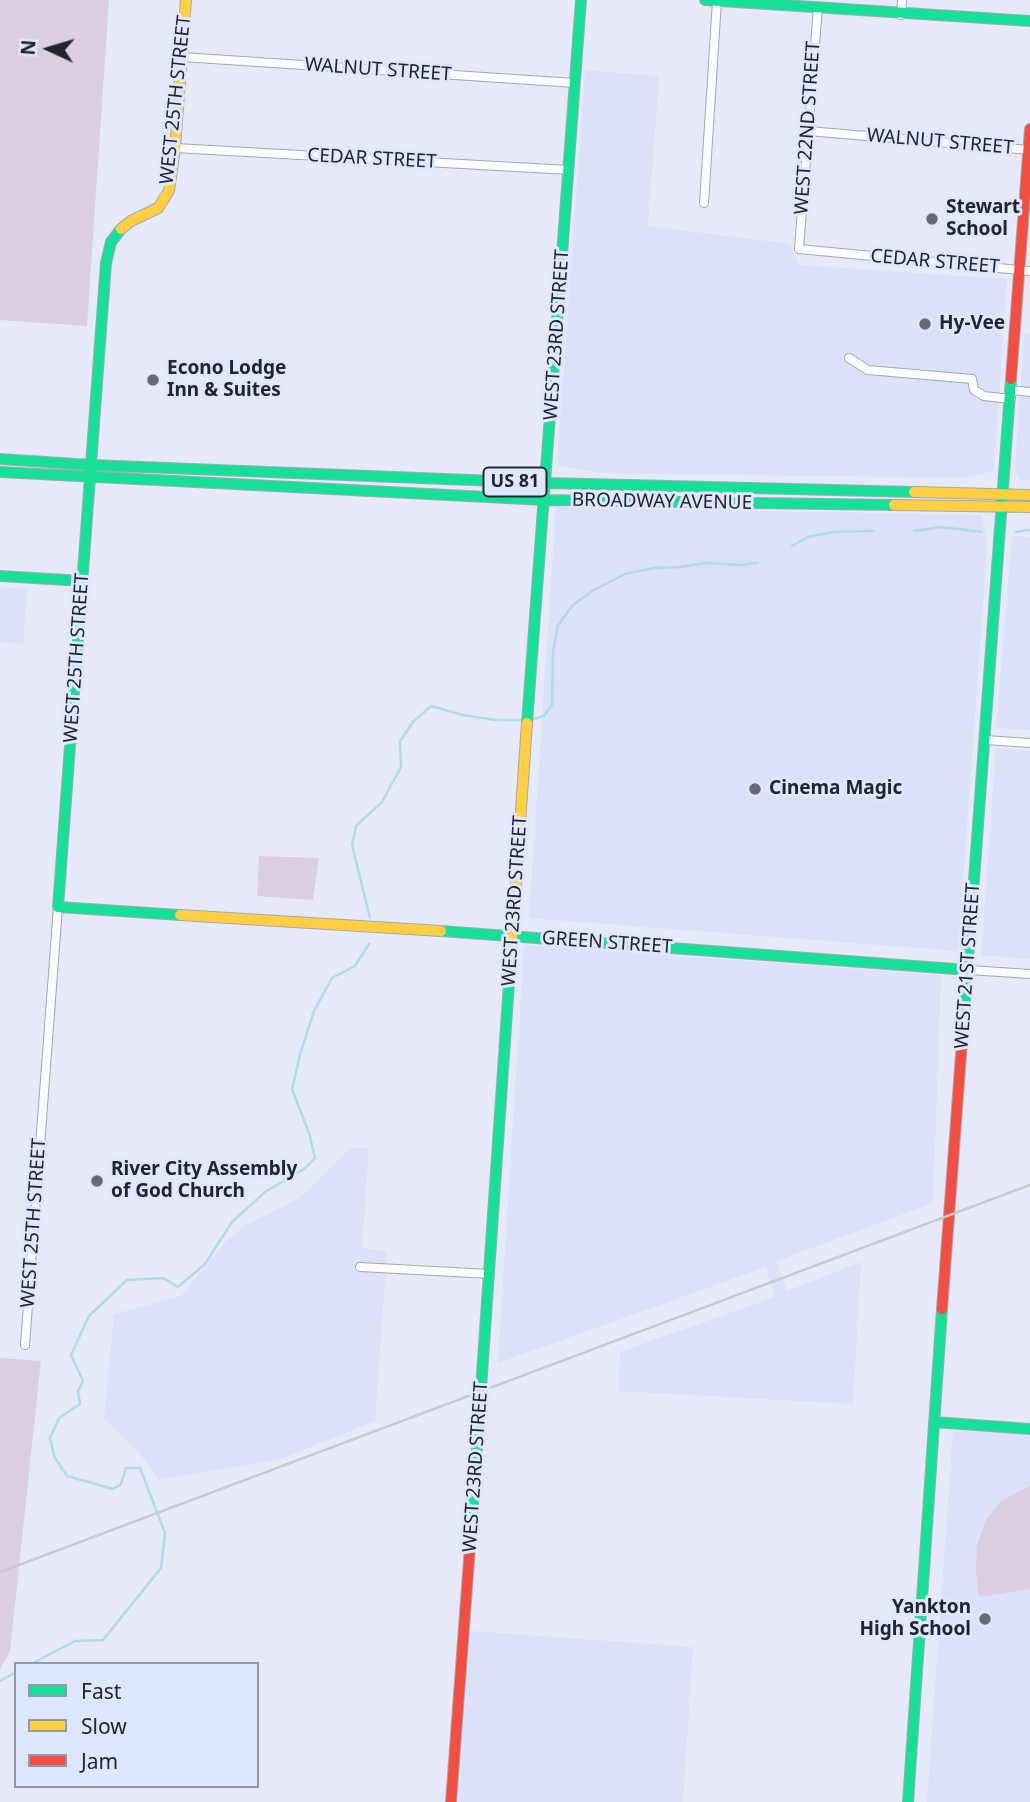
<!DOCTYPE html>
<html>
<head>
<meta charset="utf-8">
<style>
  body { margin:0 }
  #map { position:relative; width:1030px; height:1802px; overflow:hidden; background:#e6eaf8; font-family:"Noto Sans",sans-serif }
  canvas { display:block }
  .legend { position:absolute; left:14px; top:1662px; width:245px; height:126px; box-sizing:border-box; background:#dfe7ff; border:2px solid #9399ab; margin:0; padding:9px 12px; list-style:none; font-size:21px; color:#22252e }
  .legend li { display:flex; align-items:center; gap:14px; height:35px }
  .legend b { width:35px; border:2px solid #9399ab }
  .north { position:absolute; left:14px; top:14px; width:70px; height:70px; -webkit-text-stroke:5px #dfe7ff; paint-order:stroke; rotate:274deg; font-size:19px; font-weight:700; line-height:28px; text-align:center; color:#22252e }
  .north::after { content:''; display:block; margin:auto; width:24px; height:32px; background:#22252e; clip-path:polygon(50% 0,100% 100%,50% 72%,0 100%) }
</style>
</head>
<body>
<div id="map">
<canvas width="1030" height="1802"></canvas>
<ul class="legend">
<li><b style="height:9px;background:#16e098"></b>Fast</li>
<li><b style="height:9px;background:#ffcf43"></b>Slow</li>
<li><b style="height:9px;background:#f24e42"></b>Jam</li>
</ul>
<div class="north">N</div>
</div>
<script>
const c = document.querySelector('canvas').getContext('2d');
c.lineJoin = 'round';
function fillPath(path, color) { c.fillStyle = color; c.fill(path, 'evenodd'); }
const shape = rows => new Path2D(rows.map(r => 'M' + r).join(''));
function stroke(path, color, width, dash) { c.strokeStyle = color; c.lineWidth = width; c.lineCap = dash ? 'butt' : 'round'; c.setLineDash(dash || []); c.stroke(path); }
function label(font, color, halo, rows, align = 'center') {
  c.font = font + ' "Noto Sans",sans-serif'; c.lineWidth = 6; c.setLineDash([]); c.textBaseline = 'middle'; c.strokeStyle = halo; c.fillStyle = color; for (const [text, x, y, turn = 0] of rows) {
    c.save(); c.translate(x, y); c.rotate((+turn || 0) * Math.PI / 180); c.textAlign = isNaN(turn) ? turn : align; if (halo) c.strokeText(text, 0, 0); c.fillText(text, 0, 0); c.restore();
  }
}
fillPath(shape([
  [585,70,659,76,648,226,790,244,799,265,1007,279,994,470,968,478,600,473,557,465],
  [1024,333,1030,334,1030,480,1021,480,1015,471],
  [556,507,982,515,987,548,958,951,529,918],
  [1012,536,1030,537,1030,730,996,728],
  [0,587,27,589,23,644,0,642],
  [996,748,1030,751,1030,959,981,955],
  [524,945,941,975,933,1203,777,1261,787,1291,861,1262,853,1404,619,1391,620,1352,775,1297,766,1267,498,1363],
  [351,1148,369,1148,362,1248,387,1251,375,1421,278,1460,159,1480,137,1450,104,1419,114,1314,181,1296,226,1241,246,1225,298,1199],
  [953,1430,1030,1435,1030,1802,927,1802],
  [470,1631,693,1647,683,1802,459,1802]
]), '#dae1f9');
fillPath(shape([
  [0,0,109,0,87,326,0,320],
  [259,856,319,858,313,900,257,896],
  [0,1358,41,1361,10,1651,0,1669],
  [1030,1486,1030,1589,979,1597,976,1571,977,1545,986,1520,1001,1501]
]), '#dbcee1');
stroke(shape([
  [914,531,941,527,982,532],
  [1016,532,1030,530],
  [792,546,808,537,833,532,873,531],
  [530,720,544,716,552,705,553,652,558,625,573,605,592,591,625,574,654,568,681,567,705,563,739,565,757,563],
  [370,918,352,845,356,826,382,802,401,767,400,741,413,722,431,706,463,715,495,720,523,720],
  [31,1664,75,1641,103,1640,161,1568,165,1533,140,1468,126,1468,121,1484,113,1489,67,1476,54,1456,50,1438,59,1418,80,1404,78,1391,83,1381,71,1355,89,1316,127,1280,163,1278,178,1287,205,1264,232,1222,265,1192,304,1169,315,1158,309,1133,292,1089,301,1051,314,1011,332,978,355,966,369,944],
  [0,1681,16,1672]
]), '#b0dbea', 2.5);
const street = shape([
  [818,7,799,249,1030,271],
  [901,15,902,0],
  [182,57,575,83],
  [808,131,1030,150],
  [175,148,569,170],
  [704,203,717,1],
  [849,358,868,370,972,379,974,390,984,396,1011,399],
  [1012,390,1030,392],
  [985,740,1030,743],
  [969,970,1030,974],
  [360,1267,490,1274],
  [25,1345,58,907]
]);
const fast = shape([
  [705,0,1030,21],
  [121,229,111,242,106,263,58,907,180,915],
  [0,459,91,465,546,483,914,492],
  [0,472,545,500,894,505],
  [0,576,83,581],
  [527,723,581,0],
  [441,931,969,970],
  [964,1015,1011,379],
  [934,1422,1030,1429],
  [471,1533,511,954],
  [908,1802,942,1309]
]);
const slow = shape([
  [121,229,131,221,158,208,169,191,175,148,186,0],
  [914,492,1030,495],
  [894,505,1030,507],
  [180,915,441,931],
  [511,954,527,723]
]);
const jam = shape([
  [1011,379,1030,129],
  [942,1309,964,1015],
  [451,1802,471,1533]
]);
stroke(street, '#a5a7b2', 10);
stroke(fast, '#a5a7b2', 12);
stroke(slow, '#a5a7b2', 12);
stroke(jam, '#a5a7b2', 12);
stroke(street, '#fbfcfe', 8);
stroke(fast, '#16e098', 10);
stroke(slow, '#ffcf43', 10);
stroke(jam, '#f24e42', 10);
stroke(shape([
  [0,1572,1030,1185]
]), '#c7c9cd', 2.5);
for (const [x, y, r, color] of [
  [932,219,7,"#676a75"],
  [925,324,7,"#676a75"],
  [153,380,7,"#676a75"],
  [755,789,7,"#676a75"],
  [97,1181,7,"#676a75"],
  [985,1619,7,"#676a75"]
]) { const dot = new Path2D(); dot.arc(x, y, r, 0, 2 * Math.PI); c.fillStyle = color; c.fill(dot); stroke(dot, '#dfe7ff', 2.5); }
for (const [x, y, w] of [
  [515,482,63]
]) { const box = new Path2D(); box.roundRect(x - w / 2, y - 14.5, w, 29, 5); c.fillStyle = '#dfe7ff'; c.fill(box); stroke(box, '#22252e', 2); }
label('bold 18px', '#22252e', null, [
  ["US 81",515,482]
]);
label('19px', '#22252e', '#dfe7ff', [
  ["WALNUT STREET",378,70,4],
  ["WEST 25TH STREET",176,100,-84],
  ["WEST 22ND STREET",808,128,-86],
  ["WALNUT STREET",940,142,5],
  ["CEDAR STREET",372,159,3],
  ["CEDAR STREET",935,262,5],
  ["WEST 23RD STREET",557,335,-86],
  ["BROADWAY AVENUE",662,502,1],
  ["WEST 25TH STREET",77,658,-86],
  ["WEST 23RD STREET",515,901,-86],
  ["GREEN STREET",607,943,4],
  ["WEST 21ST STREET",968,966,-86],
  ["WEST 25TH STREET",34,1223,-86],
  ["WEST 23RD STREET",476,1467,-86]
]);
label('bold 19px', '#22252e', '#dfe7ff', [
  ["Stewart",946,208],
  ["School",946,230],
  ["Hy-Vee",939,324],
  ["Econo Lodge",167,369],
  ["Inn & Suites",167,391],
  ["Cinema Magic",769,789],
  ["River City Assembly",111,1170],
  ["of God Church",111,1192],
  ["Yankton",971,1608,"right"],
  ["High School",971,1630,"right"]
], 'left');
</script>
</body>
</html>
